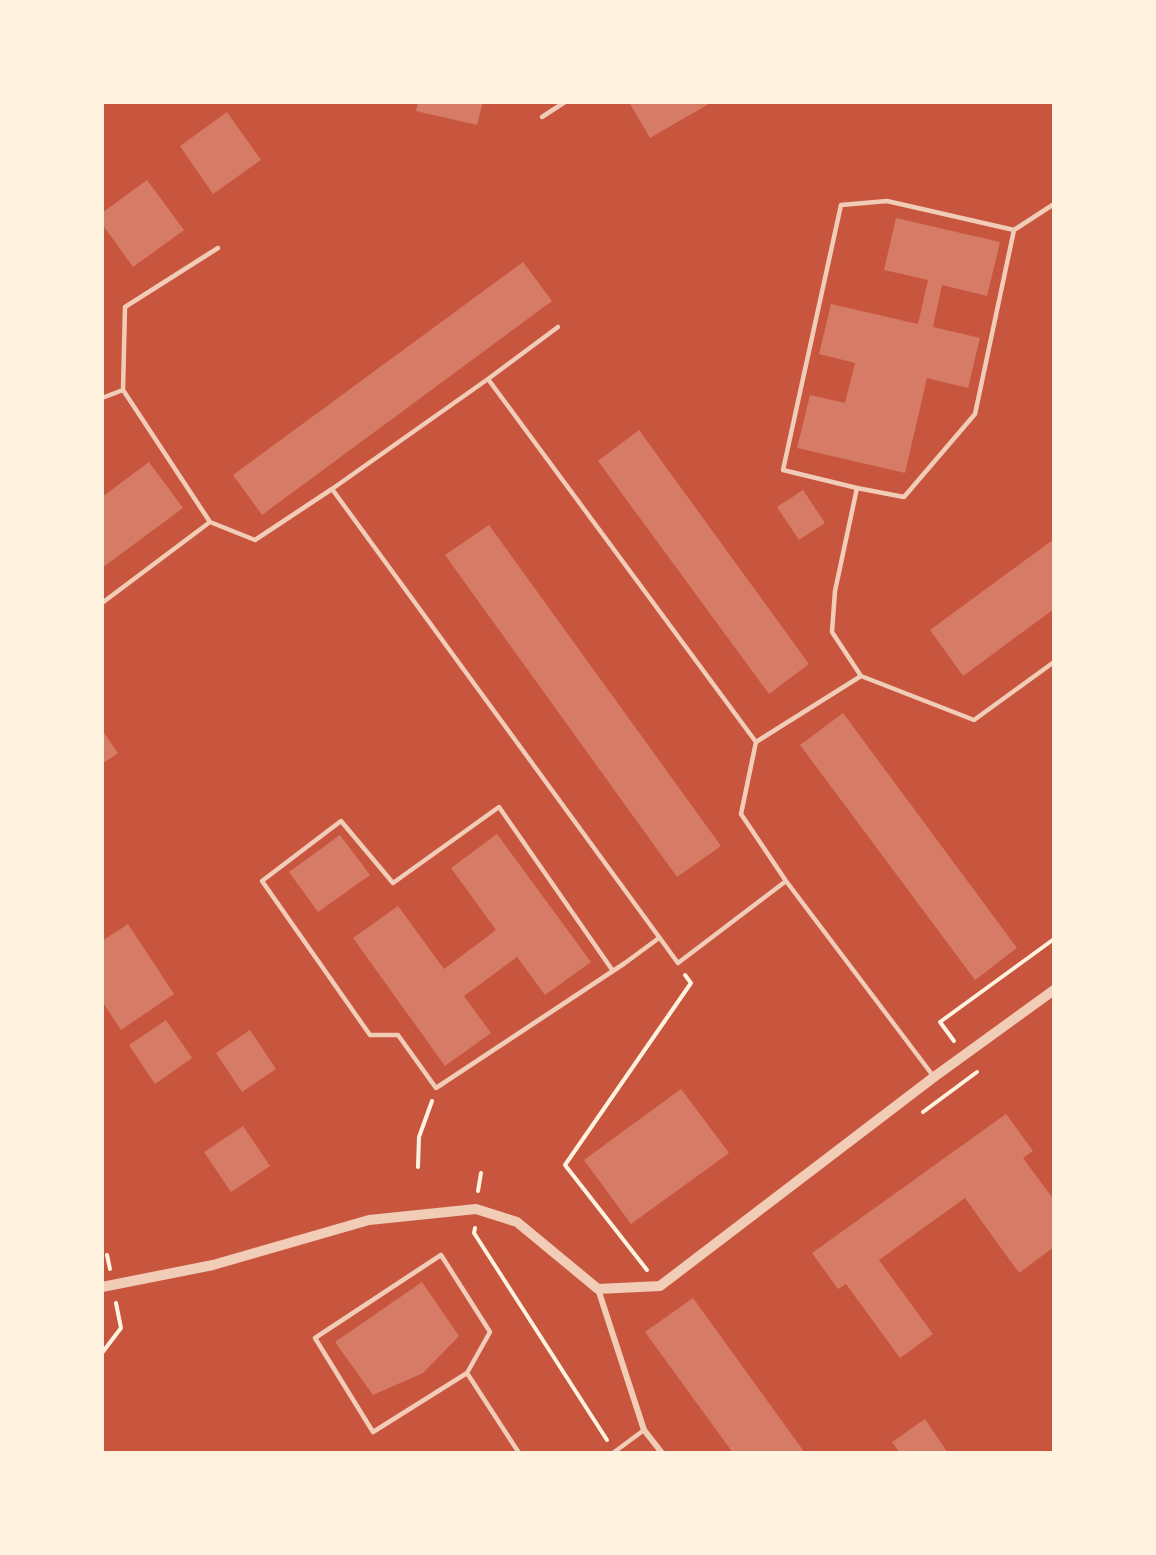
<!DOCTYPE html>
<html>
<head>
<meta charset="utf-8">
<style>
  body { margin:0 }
  #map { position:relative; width:1156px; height:1555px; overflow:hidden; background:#c8553d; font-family:"Nunito Sans",sans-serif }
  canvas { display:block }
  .frame { position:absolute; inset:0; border:104px solid #fff3e0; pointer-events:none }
</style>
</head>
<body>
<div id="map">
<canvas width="1156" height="1555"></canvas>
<div class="frame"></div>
</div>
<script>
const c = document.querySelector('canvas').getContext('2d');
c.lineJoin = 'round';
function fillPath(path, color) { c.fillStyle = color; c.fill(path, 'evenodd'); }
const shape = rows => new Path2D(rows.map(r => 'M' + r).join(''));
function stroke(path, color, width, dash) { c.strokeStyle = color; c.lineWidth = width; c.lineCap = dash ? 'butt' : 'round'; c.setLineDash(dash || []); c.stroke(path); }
fillPath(shape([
  [418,102,483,102,477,125,416,111],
  [629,102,712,102,650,138],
  [227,112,261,160,213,194,180,146],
  [147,180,184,230,133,267,102,224,102,213],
  [896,218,1000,242,987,296,942,285,933,327,980,338,968,388,927,378,905,473,797,448,810,395,845,403,855,363,819,354,831,304,918,324,928,280,884,270],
  [523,262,552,301,262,515,233,475],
  [639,430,809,664,769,694,598,461],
  [149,462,183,508,102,568,102,497],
  [803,490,825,523,799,540,777,507],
  [489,525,721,846,677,877,445,555],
  [1054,539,1054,609,963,676,930,630],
  [843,713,1017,948,975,980,800,745],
  [102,730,118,753,102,764],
  [497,834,591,962,545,995,517,957,464,996,491,1033,445,1066,353,938,398,906,444,969,496,930,451,868],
  [340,835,370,875,318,912,289,872],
  [128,924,174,994,121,1030,102,1001,102,941],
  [166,1020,192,1058,155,1084,129,1045],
  [250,1030,276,1069,242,1092,216,1053],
  [681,1089,729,1153,631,1224,584,1160],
  [1006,1114,1033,1151,1023,1158,1054,1200,1054,1247,1019,1273,965,1198,879,1260,933,1334,900,1358,846,1284,838,1289,812,1253],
  [243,1126,270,1166,231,1192,204,1152],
  [422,1282,459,1336,423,1373,373,1395,335,1342],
  [693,1298,805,1453,733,1453,645,1332],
  [925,1419,948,1453,900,1453,892,1442]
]), '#d67c66');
stroke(shape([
  [954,1041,940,1022,1054,939],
  [923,1112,977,1072],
  [418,1167,419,1137,432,1101],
  [478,1191,481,1173],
  [475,1228,474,1233,607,1440],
  [107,1255,110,1269],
  [647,1270,565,1165,691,983,685,975],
  [102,1353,121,1328,116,1303]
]), '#fff3e0', 4);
stroke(shape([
  [542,117,565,102],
  [1014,230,1054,204],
  [488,379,756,742,741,814,786,881,934,1077],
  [102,398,123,390],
  [857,488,904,497,975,414,1014,230,887,201,841,205,783,470,857,488,835,591,832,632,861,676],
  [332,489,678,963,786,881],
  [210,522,123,390,125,307,218,248],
  [102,603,210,522,255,540,332,489,488,379,558,327],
  [756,742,861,676,974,720,1054,662],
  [613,971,499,807,393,883,341,821,262,881,370,1035,398,1035,436,1088,625,963,659,938],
  [441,1255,490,1332,467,1373,373,1432,315,1338,441,1255],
  [467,1373,519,1453],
  [613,1453,644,1430]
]), '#f1ccb7', 4.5);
stroke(shape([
  [598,1289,644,1430,662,1453]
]), '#f1ccb7', 6);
stroke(shape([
  [102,1287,213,1265,369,1220,476,1209,517,1222,598,1289,660,1286,934,1077,1054,990]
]), '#f1ccb7', 10);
</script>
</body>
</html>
